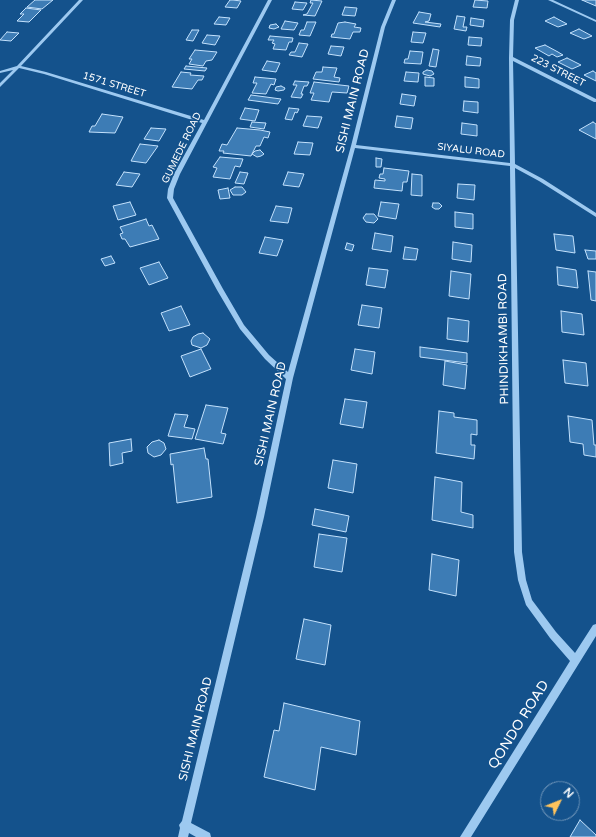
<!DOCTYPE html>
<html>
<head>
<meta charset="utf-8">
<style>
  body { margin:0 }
  #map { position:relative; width:596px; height:837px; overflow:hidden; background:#14528c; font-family:"Varela Round",sans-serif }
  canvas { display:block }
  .north { position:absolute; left:540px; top:781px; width:40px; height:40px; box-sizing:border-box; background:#14528c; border:1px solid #7297ba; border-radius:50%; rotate:47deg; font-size:11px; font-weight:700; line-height:16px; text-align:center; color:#fff }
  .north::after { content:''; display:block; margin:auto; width:14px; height:18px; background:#ffc35c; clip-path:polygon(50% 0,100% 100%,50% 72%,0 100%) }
</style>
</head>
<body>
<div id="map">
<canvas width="596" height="837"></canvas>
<div class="north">N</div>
</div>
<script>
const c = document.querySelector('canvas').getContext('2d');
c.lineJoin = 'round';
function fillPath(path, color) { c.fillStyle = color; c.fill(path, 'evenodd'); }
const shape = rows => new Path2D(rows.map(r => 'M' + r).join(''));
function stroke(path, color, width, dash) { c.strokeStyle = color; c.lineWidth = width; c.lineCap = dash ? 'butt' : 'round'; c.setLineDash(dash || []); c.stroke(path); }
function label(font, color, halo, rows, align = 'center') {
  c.font = font + ' "Varela Round",sans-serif'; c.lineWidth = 3.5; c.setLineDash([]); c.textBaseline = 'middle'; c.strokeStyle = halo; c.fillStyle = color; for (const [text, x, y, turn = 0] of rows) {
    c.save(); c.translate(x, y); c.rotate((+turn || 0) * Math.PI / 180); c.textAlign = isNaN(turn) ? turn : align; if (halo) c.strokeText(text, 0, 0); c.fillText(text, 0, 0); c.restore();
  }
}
const building = shape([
  [35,0,53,0,42,9,27,7,35,0],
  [230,0,233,0,241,1,237,8,225,7,230,0],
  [311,0,322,1,315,16,303,15,307,14,313,3,310,3,311,0],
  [475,0,488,1,487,8,473,7,475,0],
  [582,0,596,0,596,6,582,0],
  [295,2,307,3,303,10,292,9,295,2],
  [345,7,357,8,355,16,342,15,345,7],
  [26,8,41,10,29,22,17,21,24,14,20,14,26,8],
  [419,12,431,14,429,21,425,22,441,24,440,27,413,23,419,12],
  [457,16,465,17,463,27,467,27,466,31,454,29,457,16],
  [219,17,230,18,226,25,214,24,219,17],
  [554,17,567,24,558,27,545,21,554,17],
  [471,18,484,20,483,27,470,25,471,18],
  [285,21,298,23,294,30,281,29,285,21],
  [307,22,316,22,310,36,299,35,301,30,304,30,307,22],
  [345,22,356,24,354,27,361,28,360,32,353,32,350,39,331,37,332,34,334,34,338,23,345,22],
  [276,24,279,27,274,29,269,28,270,25,276,24],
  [579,29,592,36,584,39,570,33,579,29],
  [192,30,199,30,193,41,186,40,192,30],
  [7,32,19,33,11,41,0,40,7,32],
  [413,32,426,33,423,43,411,42,413,32],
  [207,35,220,36,215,45,202,43,207,35],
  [270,36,293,38,292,42,289,42,286,50,273,49,275,44,272,43,274,40,268,40,270,36],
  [469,37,482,38,481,46,468,45,469,37],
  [299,43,308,44,302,57,289,55,291,52,295,52,299,43],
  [545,45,558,52,563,55,557,57,552,54,549,56,535,48,545,45],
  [331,46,344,47,341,56,328,54,331,46],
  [433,49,439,50,436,67,429,66,433,49],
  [195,50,217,52,212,60,206,61,203,66,189,64,192,59,189,59,195,50],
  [410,51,423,52,421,64,404,63,405,59,408,59,410,51],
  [467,56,481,58,480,66,466,65,467,56],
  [567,58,581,65,572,69,558,62,567,58],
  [267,61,280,63,276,72,262,70,267,61],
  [186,66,207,68,205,71,184,69,186,66],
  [323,67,337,68,334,77,340,78,339,82,313,79,316,72,322,72,323,67],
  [427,70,432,71,434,74,430,76,423,74,423,72,427,70],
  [593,71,596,73,596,81,584,75,593,71],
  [181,72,191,73,190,75,204,76,202,80,198,80,192,89,172,87,181,72],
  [406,72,419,73,418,82,404,81,406,72],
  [255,77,276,79,274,85,271,84,266,94,252,93,257,83,253,83,255,77],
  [425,77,434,78,434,86,425,86,425,77],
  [465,77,479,79,479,88,465,87,465,77],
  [295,81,309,82,307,86,304,86,301,94,303,94,301,98,291,97,297,85,293,85,295,81],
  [314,82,349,86,347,93,332,92,329,102,311,100,314,93,310,93,314,82],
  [281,86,285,88,284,90,278,91,275,90,276,87,281,86],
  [402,94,416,96,414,106,400,104,402,94],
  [251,95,281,99,278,104,248,100,251,95],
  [464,101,478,102,478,113,463,111,464,101],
  [245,108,259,110,255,121,240,119,245,108],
  [289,108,299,109,297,113,295,112,292,120,285,119,289,108],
  [102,114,123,117,115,133,89,132,92,126,95,126,102,114],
  [307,116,322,117,318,128,303,126,307,116],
  [397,116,413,118,411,129,395,127,397,116],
  [252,122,266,123,264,129,250,127,252,122],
  [593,122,596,124,596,139,579,130,593,122],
  [462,123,477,125,477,136,461,134,462,123],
  [151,128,166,129,159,141,144,139,151,128],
  [237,128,260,130,270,132,268,138,264,137,260,146,256,146,251,156,223,153,224,151,219,151,222,144,227,145,237,128],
  [298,142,313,143,310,155,294,154,298,142],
  [140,144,158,146,146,163,131,161,140,144],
  [260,150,264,154,261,156,257,157,252,154,255,151,260,150],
  [220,157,243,159,240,167,235,166,230,179,213,177,217,168,213,167,220,157],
  [376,158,382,159,381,167,376,167,376,158],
  [384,168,409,171,407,182,403,182,402,191,374,188,375,180,385,181,385,179,379,178,380,174,383,174,384,168],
  [124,172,140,174,132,187,116,185,124,172],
  [240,172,248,173,244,184,235,183,240,172],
  [288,172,304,174,299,187,283,185,288,172],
  [412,174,422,175,422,196,411,195,412,174],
  [458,184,475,185,474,200,457,198,458,184],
  [235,187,242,187,246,192,242,195,233,195,230,190,235,187],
  [228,188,230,198,220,199,218,190,228,188],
  [130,202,136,215,118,220,113,206,130,202],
  [381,202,399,204,396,219,378,216,381,202],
  [433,203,439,203,442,206,439,209,435,209,432,207,433,203],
  [276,206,292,208,288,223,270,221,276,206],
  [455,212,473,214,473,229,455,227,455,212],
  [366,214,374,214,378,219,374,223,366,222,363,218,366,214],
  [146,219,149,226,152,225,159,239,130,247,125,239,122,239,120,234,123,233,120,227,146,219],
  [375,233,393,236,391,252,372,249,375,233],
  [554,234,573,236,575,253,556,250,554,234],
  [265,237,283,240,277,256,259,253,265,237],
  [453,242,472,245,471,262,452,259,453,242],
  [347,243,354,245,352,251,345,249,347,243],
  [405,247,418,249,416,260,403,259,405,247],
  [585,250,596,251,596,259,588,259,585,250],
  [111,256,115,263,105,266,101,259,111,256],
  [159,262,168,278,149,285,140,268,159,262],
  [557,267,576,270,578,288,558,285,557,267],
  [369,268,388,270,385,288,366,285,369,268],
  [451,271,471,274,469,299,449,296,451,271],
  [588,271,596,272,596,301,591,300,588,271],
  [362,305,382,308,379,328,358,325,362,305],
  [181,306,190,325,169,331,161,313,181,306],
  [561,311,582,314,584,335,562,332,561,311],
  [448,318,469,321,468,342,447,339,448,318],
  [203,333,210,339,207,345,201,348,192,345,191,341,193,337,198,334,203,333],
  [420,347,467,353,467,363,420,357,420,347],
  [201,349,211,369,190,377,181,356,201,349],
  [355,349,375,352,372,374,351,370,355,349],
  [563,360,586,363,588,386,565,383,563,360],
  [445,361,467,365,465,389,443,385,445,361],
  [345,399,367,402,363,428,340,424,345,399],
  [206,405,228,408,221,433,226,434,223,444,195,439,206,405],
  [439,411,454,413,454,417,477,420,477,435,471,434,471,445,475,445,474,459,436,453,439,411],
  [175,414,188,415,184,427,195,429,192,439,168,436,175,414],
  [568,416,592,420,594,445,596,445,596,457,584,455,583,444,570,442,568,416],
  [131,439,132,451,122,453,123,463,110,466,109,443,131,439],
  [159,440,164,443,166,449,161,455,154,457,148,453,147,447,152,442,159,440],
  [204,448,206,459,208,459,212,497,177,503,173,464,171,465,170,454,204,448],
  [333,460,357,464,353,493,328,488,333,460],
  [435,477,462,482,461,512,473,515,473,528,432,520,435,477],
  [315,509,349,516,346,532,312,525,315,509],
  [319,534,347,538,342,572,314,567,319,534],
  [432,554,459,560,456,596,429,590,432,554],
  [304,619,331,625,325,665,296,659,304,619],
  [284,703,360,721,356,755,321,747,315,790,264,777,274,730,279,731,284,703],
  [580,820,596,835,596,837,570,837,580,820]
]);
fillPath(building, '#3d7cb5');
stroke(building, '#c3e1fc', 1);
fillPath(shape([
  [79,0,83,0,21,66,46,72,204,120,268,0,272,0,180,174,174,189,173,198,223,289,244,325,269,355,288,372,351,146,381,27,392,0,396,0,385,27,356,145,510,163,509,58,510,20,515,0,519,0,514,20,513,57,596,99,596,102,594,102,513,61,515,164,543,179,596,213,596,217,539,181,515,168,522,552,526,580,532,600,556,632,575,653,593,625,596,624,596,636,471,837,460,837,570,661,550,638,526,605,518,580,514,552,510,166,355,148,293,378,264,517,191,823,210,833,211,837,196,837,189,833,188,837,178,837,180,828,179,825,182,821,256,517,286,379,265,359,240,329,217,290,167,198,168,189,174,174,202,123,44,74,19,68,0,87,0,83,13,70,0,73,0,71,17,66,79,0],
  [548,0,553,0,596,20,596,22,548,0]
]), '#9dc9f0');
label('10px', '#fff', '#14528c', [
  ["223 STREET",558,71,27],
  ["1571 STREET",114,85,17],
  ["GUMEDE ROAD",182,148,-64],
  ["SIYALU ROAD",471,151,7]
]);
label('12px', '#fff', '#14528c', [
  ["SISHI MAIN ROAD",353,101,-76],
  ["PHINDIKHAMBI ROAD",504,339,-91],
  ["SISHI MAIN ROAD",271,414,-77],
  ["SISHI MAIN ROAD",196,729,-76]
]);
label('14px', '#fff', '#14528c', [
  ["QONDO ROAD",519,725,-58]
]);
</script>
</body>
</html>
